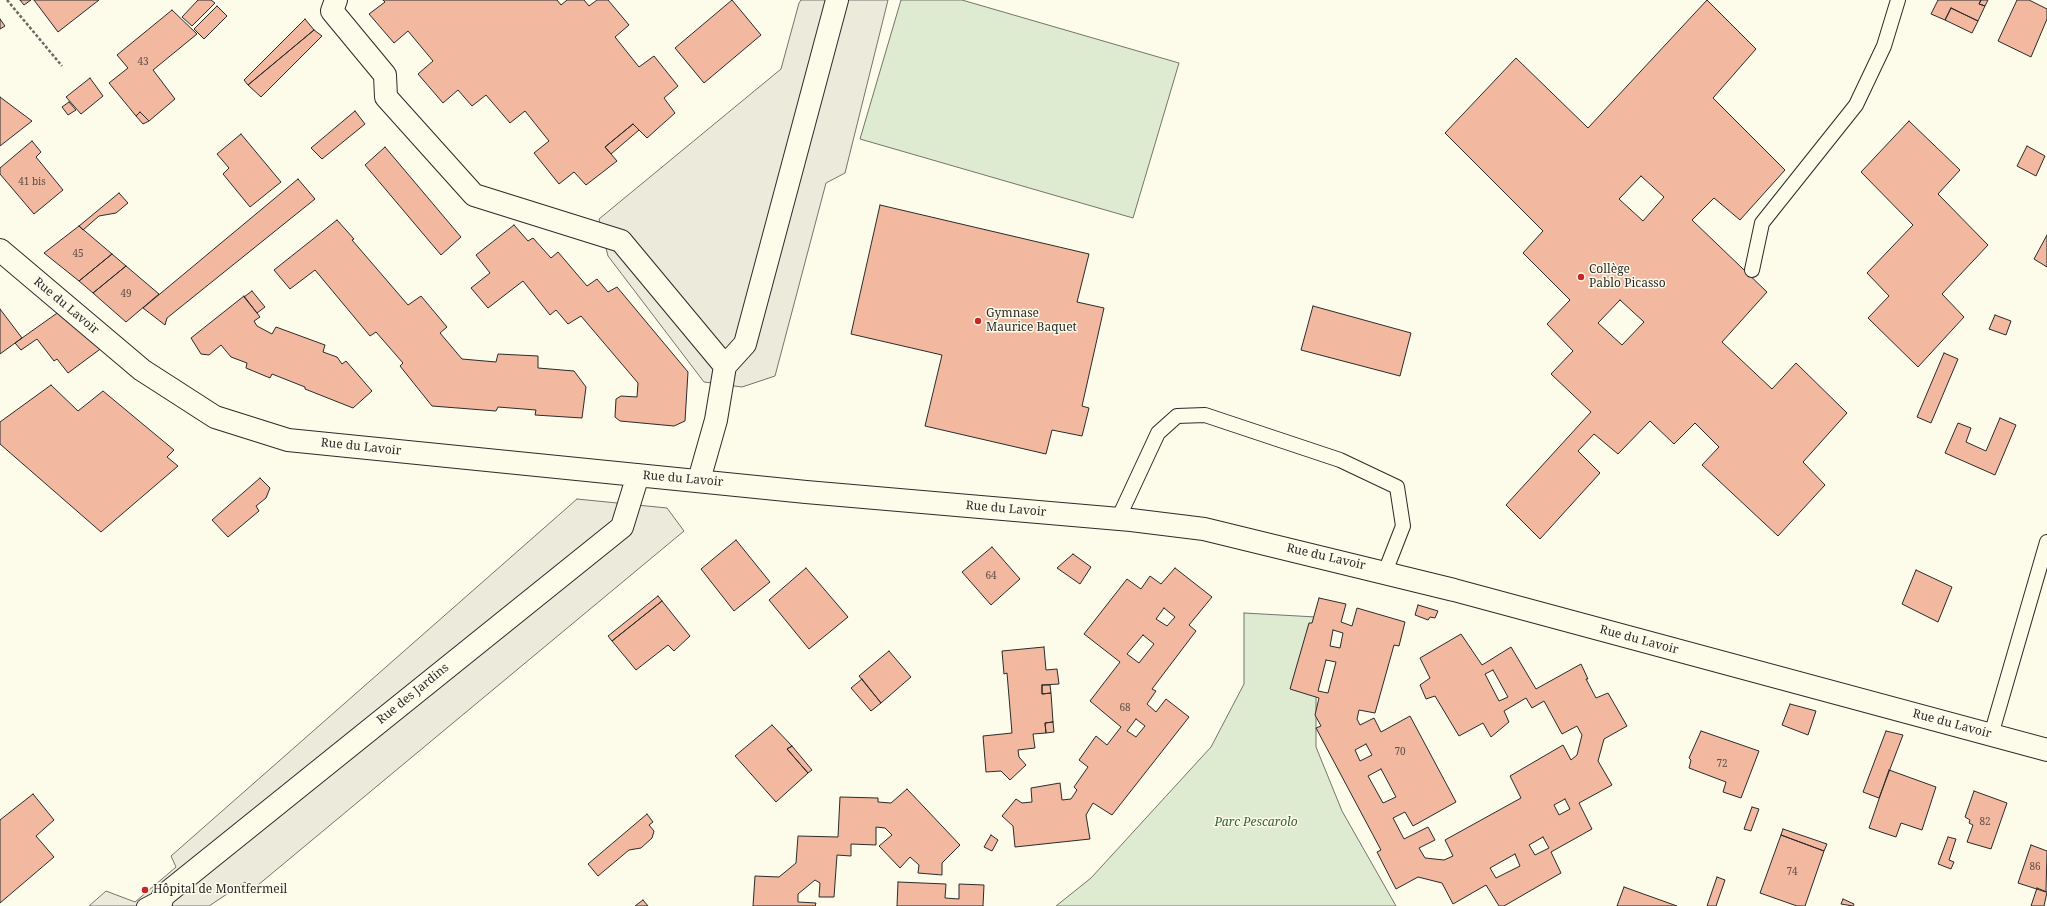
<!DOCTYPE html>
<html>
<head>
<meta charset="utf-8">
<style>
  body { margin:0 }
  canvas { display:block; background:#fdfbea }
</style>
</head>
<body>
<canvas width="2047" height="906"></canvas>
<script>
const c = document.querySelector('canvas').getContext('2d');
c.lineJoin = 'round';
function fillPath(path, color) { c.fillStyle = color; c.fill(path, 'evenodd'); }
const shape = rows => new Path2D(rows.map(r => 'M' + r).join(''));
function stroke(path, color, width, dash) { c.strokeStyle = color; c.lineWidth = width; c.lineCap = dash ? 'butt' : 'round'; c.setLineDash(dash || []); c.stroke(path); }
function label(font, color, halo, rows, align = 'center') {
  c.font = font + ' "Noto Serif",serif'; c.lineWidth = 3; c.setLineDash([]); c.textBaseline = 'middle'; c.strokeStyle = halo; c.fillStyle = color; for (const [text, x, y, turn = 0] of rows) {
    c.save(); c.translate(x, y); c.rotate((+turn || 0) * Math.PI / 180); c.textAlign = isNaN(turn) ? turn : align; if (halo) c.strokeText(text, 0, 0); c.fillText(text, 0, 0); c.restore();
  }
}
const green = shape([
  [901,0,962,0,1179,63,1133,218,860,139,901,0],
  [1244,613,1316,617,1316,747,1342,811,1396,906,1056,906,1091,878,1211,747,1244,684,1244,613]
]);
fillPath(green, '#deebd1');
stroke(green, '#74746e', 1);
const parking = shape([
  [801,0,888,0,845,173,826,183,775,376,742,387,704,382,608,256,599,219,781,69,799,3,801,0],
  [577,499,667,508,684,531,252,890,245,882,209,906,89,906,106,891,135,902,176,867,171,856,577,499]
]);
fillPath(parking, '#eceadb');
stroke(parking, '#74746e', 1);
const building = shape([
  [20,0,31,0,24,5,20,0],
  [34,0,99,0,58,32,34,0],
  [198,0,211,0,215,3,192,26,182,17,198,0],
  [383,0,557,0,561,5,567,0,584,0,589,6,597,0,608,0,629,25,615,37,639,67,654,56,678,86,664,98,675,113,647,138,633,124,605,147,617,161,586,185,574,172,559,184,534,153,549,141,525,111,510,123,486,95,472,106,458,90,443,103,418,74,433,61,408,31,394,43,369,14,385,2,383,0],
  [732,0,761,35,704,83,675,48,732,0],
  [1707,0,1756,49,1713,98,1785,170,1740,220,1714,198,1692,220,1767,292,1722,342,1772,389,1796,363,1847,413,1803,462,1825,485,1778,536,1702,465,1719,447,1695,423,1674,444,1650,421,1618,454,1594,434,1578,451,1600,473,1540,539,1506,505,1591,412,1551,374,1573,351,1547,324,1570,300,1523,253,1543,231,1445,133,1516,58,1588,128,1707,0],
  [1641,176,1664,197,1643,221,1619,199,1641,176],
  [1620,300,1644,322,1622,345,1598,323,1620,300],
  [1938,0,1981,0,1979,4,1985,6,1978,21,1951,8,1945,20,1931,14,1938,0],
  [1981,0,1988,0,1985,6,1979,4,1981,0],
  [2017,0,2029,0,2047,9,2047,19,2031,57,1998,41,2017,0],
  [217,6,227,16,204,39,194,29,217,6],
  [1951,8,1978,21,1972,33,1945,20,1951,8],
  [172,10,197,34,153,70,175,99,149,121,140,112,136,116,109,83,128,68,117,55,172,10],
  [0,19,5,26,0,29,0,19],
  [305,19,314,30,248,85,244,80,305,19],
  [314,30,322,36,261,97,248,85,314,30],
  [90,78,103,96,81,114,66,97,90,78],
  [0,97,32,121,0,146,0,97],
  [69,102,76,110,68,115,62,107,69,102],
  [355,111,365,124,322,159,311,148,355,111],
  [140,112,149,121,143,124,136,116,140,112],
  [1909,121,1960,170,1938,194,1988,245,1942,294,1964,317,1918,367,1868,318,1889,296,1867,273,1913,225,1861,172,1909,121],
  [633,124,639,130,611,154,605,147,633,124],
  [241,134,281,182,250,207,223,174,229,168,217,154,241,134],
  [32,141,41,152,36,157,63,190,34,214,0,174,0,168,32,141],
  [2027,146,2045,156,2036,176,2017,166,2027,146],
  [385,147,461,237,441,255,365,165,385,147],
  [298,179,315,199,167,318,165,325,143,308,298,179],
  [119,193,128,203,116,213,99,216,83,230,79,226,119,193],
  [880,205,1089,254,1077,302,1104,308,1082,406,1089,408,1082,436,1052,430,1046,454,925,426,942,355,851,334,880,205],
  [337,220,354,239,352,240,408,305,421,296,447,327,440,333,462,359,496,362,498,354,538,356,538,368,574,371,586,387,582,418,535,415,536,410,498,407,496,411,432,406,400,366,403,363,376,332,370,336,315,270,290,289,274,270,337,220],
  [514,225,528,241,533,238,551,258,558,252,587,286,597,279,608,292,617,287,688,372,685,421,674,426,620,421,615,417,616,399,621,396,637,397,638,383,581,316,568,324,556,310,550,315,523,281,488,308,471,288,490,273,476,255,514,225],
  [79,226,112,254,79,281,44,253,79,226],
  [2047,235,2047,267,2034,259,2047,235],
  [112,254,126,266,93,293,79,281,112,254],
  [126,266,159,294,126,322,93,293,126,266],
  [252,291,265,307,257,313,244,297,252,291],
  [244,296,260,317,254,321,257,326,272,334,276,327,325,345,323,352,337,357,342,364,346,361,372,391,353,408,305,389,305,387,272,374,270,378,246,368,247,363,231,357,221,345,209,355,201,354,191,338,244,296],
  [1313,306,1411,333,1400,376,1301,350,1313,306],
  [0,309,22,338,0,354,0,309],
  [60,311,103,347,68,373,57,359,54,361,37,339,21,350,15,343,60,311],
  [1995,315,2011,321,2006,335,1989,329,1995,315],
  [1944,353,1958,359,1931,423,1917,417,1944,353],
  [51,385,78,411,103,391,174,450,167,457,178,466,101,532,0,444,0,422,51,385],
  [2000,418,2016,425,1995,475,1945,453,1958,423,1971,428,1966,442,1986,451,2000,418],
  [260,478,270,488,266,498,256,506,259,511,228,537,212,520,260,478],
  [736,540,770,582,734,611,701,569,736,540],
  [992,547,1020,579,991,605,962,572,992,547],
  [1073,554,1091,567,1080,584,1057,568,1073,554],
  [806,568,848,617,809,649,769,600,806,568],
  [1175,568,1212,597,1189,625,1196,631,1152,689,1156,691,1147,704,1156,712,1166,699,1189,717,1112,815,1093,803,1086,815,1090,839,1015,847,1013,826,1002,816,1016,799,1022,803,1032,802,1031,788,1060,783,1062,800,1071,799,1077,790,1074,787,1088,767,1079,760,1096,736,1107,745,1121,727,1090,701,1120,662,1084,634,1127,579,1141,589,1150,576,1161,584,1175,568],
  [1164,608,1175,617,1167,626,1156,619,1164,608],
  [1143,635,1154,644,1139,663,1127,654,1143,635],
  [1136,719,1145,726,1136,737,1127,731,1136,719],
  [1916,570,1952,587,1938,622,1902,604,1916,570],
  [658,596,662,601,612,641,608,636,658,596],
  [1319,598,1346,604,1341,622,1352,626,1357,608,1405,622,1399,646,1394,645,1375,713,1359,710,1357,719,1360,725,1374,718,1381,732,1410,716,1456,802,1413,826,1405,812,1393,818,1404,839,1428,827,1435,840,1419,848,1425,858,1444,860,1453,856,1445,840,1521,798,1510,776,1563,745,1571,760,1577,755,1582,735,1577,726,1562,734,1544,701,1532,708,1526,698,1504,711,1509,722,1491,737,1483,723,1459,736,1435,696,1426,699,1420,685,1430,678,1420,658,1461,634,1482,665,1511,647,1536,689,1581,664,1588,679,1586,679,1596,698,1608,693,1627,726,1604,739,1598,761,1612,785,1579,803,1592,829,1551,852,1561,873,1504,906,1499,906,1486,885,1453,904,1442,883,1418,877,1396,889,1377,852,1381,850,1316,728,1321,726,1315,715,1319,698,1290,689,1309,623,1312,623,1319,598],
  [1333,630,1343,633,1340,648,1330,646,1333,630],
  [1326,660,1336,662,1328,693,1318,691,1326,660],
  [1493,670,1508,697,1499,701,1485,674,1493,670],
  [1366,744,1372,755,1360,761,1355,750,1366,744],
  [1381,769,1396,797,1383,803,1368,776,1381,769],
  [1565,799,1570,809,1559,815,1554,805,1565,799],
  [1543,837,1549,848,1535,855,1529,845,1543,837],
  [1515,854,1520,866,1496,878,1490,868,1515,854],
  [662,601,690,636,674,651,668,645,636,670,612,641,662,601],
  [1418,605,1438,611,1435,618,1430,617,1428,620,1415,615,1418,605],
  [1044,647,1046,670,1057,669,1059,684,1042,685,1042,694,1051,693,1053,722,1045,723,1046,733,1033,734,1035,748,1018,750,1019,757,1026,765,1010,780,1001,771,986,772,983,736,1012,733,1007,673,1004,674,1002,651,1044,647],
  [889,651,911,677,881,703,859,676,889,651],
  [862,679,881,703,871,711,851,688,862,679],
  [1042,685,1050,685,1051,693,1042,694,1042,685],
  [1790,704,1816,711,1808,735,1782,725,1790,704],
  [1053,722,1054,732,1046,733,1045,723,1053,722],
  [772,725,792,746,787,749,808,773,776,802,735,756,772,725],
  [1701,731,1759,751,1741,798,1723,792,1726,782,1689,768,1691,760,1689,758,1701,731],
  [1886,731,1903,735,1879,798,1863,792,1886,731],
  [792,746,812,770,808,773,787,749,792,746],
  [1889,770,1936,787,1922,830,1901,823,1896,837,1869,828,1889,770],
  [907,789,960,845,942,863,942,875,918,873,919,865,910,857,900,868,879,846,892,835,885,828,876,827,876,845,851,844,851,856,837,855,834,897,819,897,820,883,815,880,798,894,798,902,816,903,815,906,753,906,755,876,779,877,796,863,798,836,838,837,840,797,878,798,878,802,891,803,907,789],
  [1974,791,2007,803,1991,849,1967,842,1973,825,1969,823,1970,820,1965,817,1974,791],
  [33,794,54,820,36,836,54,857,0,903,0,820,33,794],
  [1752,807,1759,809,1751,831,1744,829,1752,807],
  [647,814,653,822,649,825,654,831,652,838,641,848,629,850,598,876,588,864,647,814],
  [1783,829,1827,844,1824,851,1781,835,1783,829],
  [991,835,998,840,992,851,984,847,991,835],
  [1781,835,1824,851,1805,906,1797,906,1760,893,1781,835],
  [1948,837,1956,839,1949,860,1954,862,1951,869,1938,864,1948,837],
  [2031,845,2047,851,2046,892,2018,883,2031,845],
  [1717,877,1725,880,1716,906,1707,906,1717,877],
  [898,882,946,884,945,898,959,899,959,884,984,885,983,906,897,906,898,882],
  [1624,887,1677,906,1617,906,1624,887],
  [2037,888,2047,892,2044,906,2031,906,2037,888],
  [1843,899,1854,904,1853,906,1841,904,1843,899],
  [643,900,648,906,635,906,643,900]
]);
fillPath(building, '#f2b8a0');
stroke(building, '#2b2b2b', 1);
const lane = shape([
  [1752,270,1762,223,1856,105,1884,46,1898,0],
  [1118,519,1158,433,1177,416,1205,415,1340,460,1397,487,1403,526,1385,572],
  [1991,735,2047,542],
  [144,906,163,896]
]);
const street = shape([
  [336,0,332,11,385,75,386,97,474,195,621,241,725,366],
  [0,250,142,370,215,417,288,440,806,492,1131,520,1204,529,1454,590,2047,750],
  [699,480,716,420,725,366,745,344,837,0],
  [160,906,163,896,622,527,638,475]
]);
stroke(lane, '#2b2b2b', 16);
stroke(street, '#2b2b2b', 24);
stroke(shape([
  [7,0,62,66]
]), '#6a6964', 2.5, [3, 2]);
stroke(lane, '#fdfbea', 14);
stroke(street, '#fdfbea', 22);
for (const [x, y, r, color] of [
  [1581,277,4,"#c62828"],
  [978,321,4,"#c62828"],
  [145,890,4,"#c62828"]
]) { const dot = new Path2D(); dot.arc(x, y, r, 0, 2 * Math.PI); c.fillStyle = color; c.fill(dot); stroke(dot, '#fdfbea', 1.5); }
label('10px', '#5d4e48', null, [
  ["43",143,62],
  ["41 bis",32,182],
  ["45",78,254],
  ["49",126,294],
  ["64",991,576],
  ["68",1125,708],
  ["70",1400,752],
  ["72",1722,764],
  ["82",1985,822],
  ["86",2035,867],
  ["74",1792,872]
]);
label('12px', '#2b2b2b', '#fdfbea', [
  ["Collège",1589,270],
  ["Pablo Picasso",1589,284],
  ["Gymnase",986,314],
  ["Maurice Baquet",986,328],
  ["Hôpital de Montfermeil",153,890]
], 'left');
label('12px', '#2b2b2b', '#fdfbea', [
  ["Rue du Lavoir",66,306,40],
  ["Rue du Lavoir",361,447,6],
  ["Rue du Lavoir",683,479,5],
  ["Rue du Lavoir",1006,509,5],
  ["Rue du Lavoir",1326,557,13],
  ["Rue du Lavoir",1639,640,15],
  ["Rue des Jardins",413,694,-39],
  ["Rue du Lavoir",1952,724,15]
]);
label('italic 12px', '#34623c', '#fdfbea', [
  ["Parc Pescarolo",1256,823]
]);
</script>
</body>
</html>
